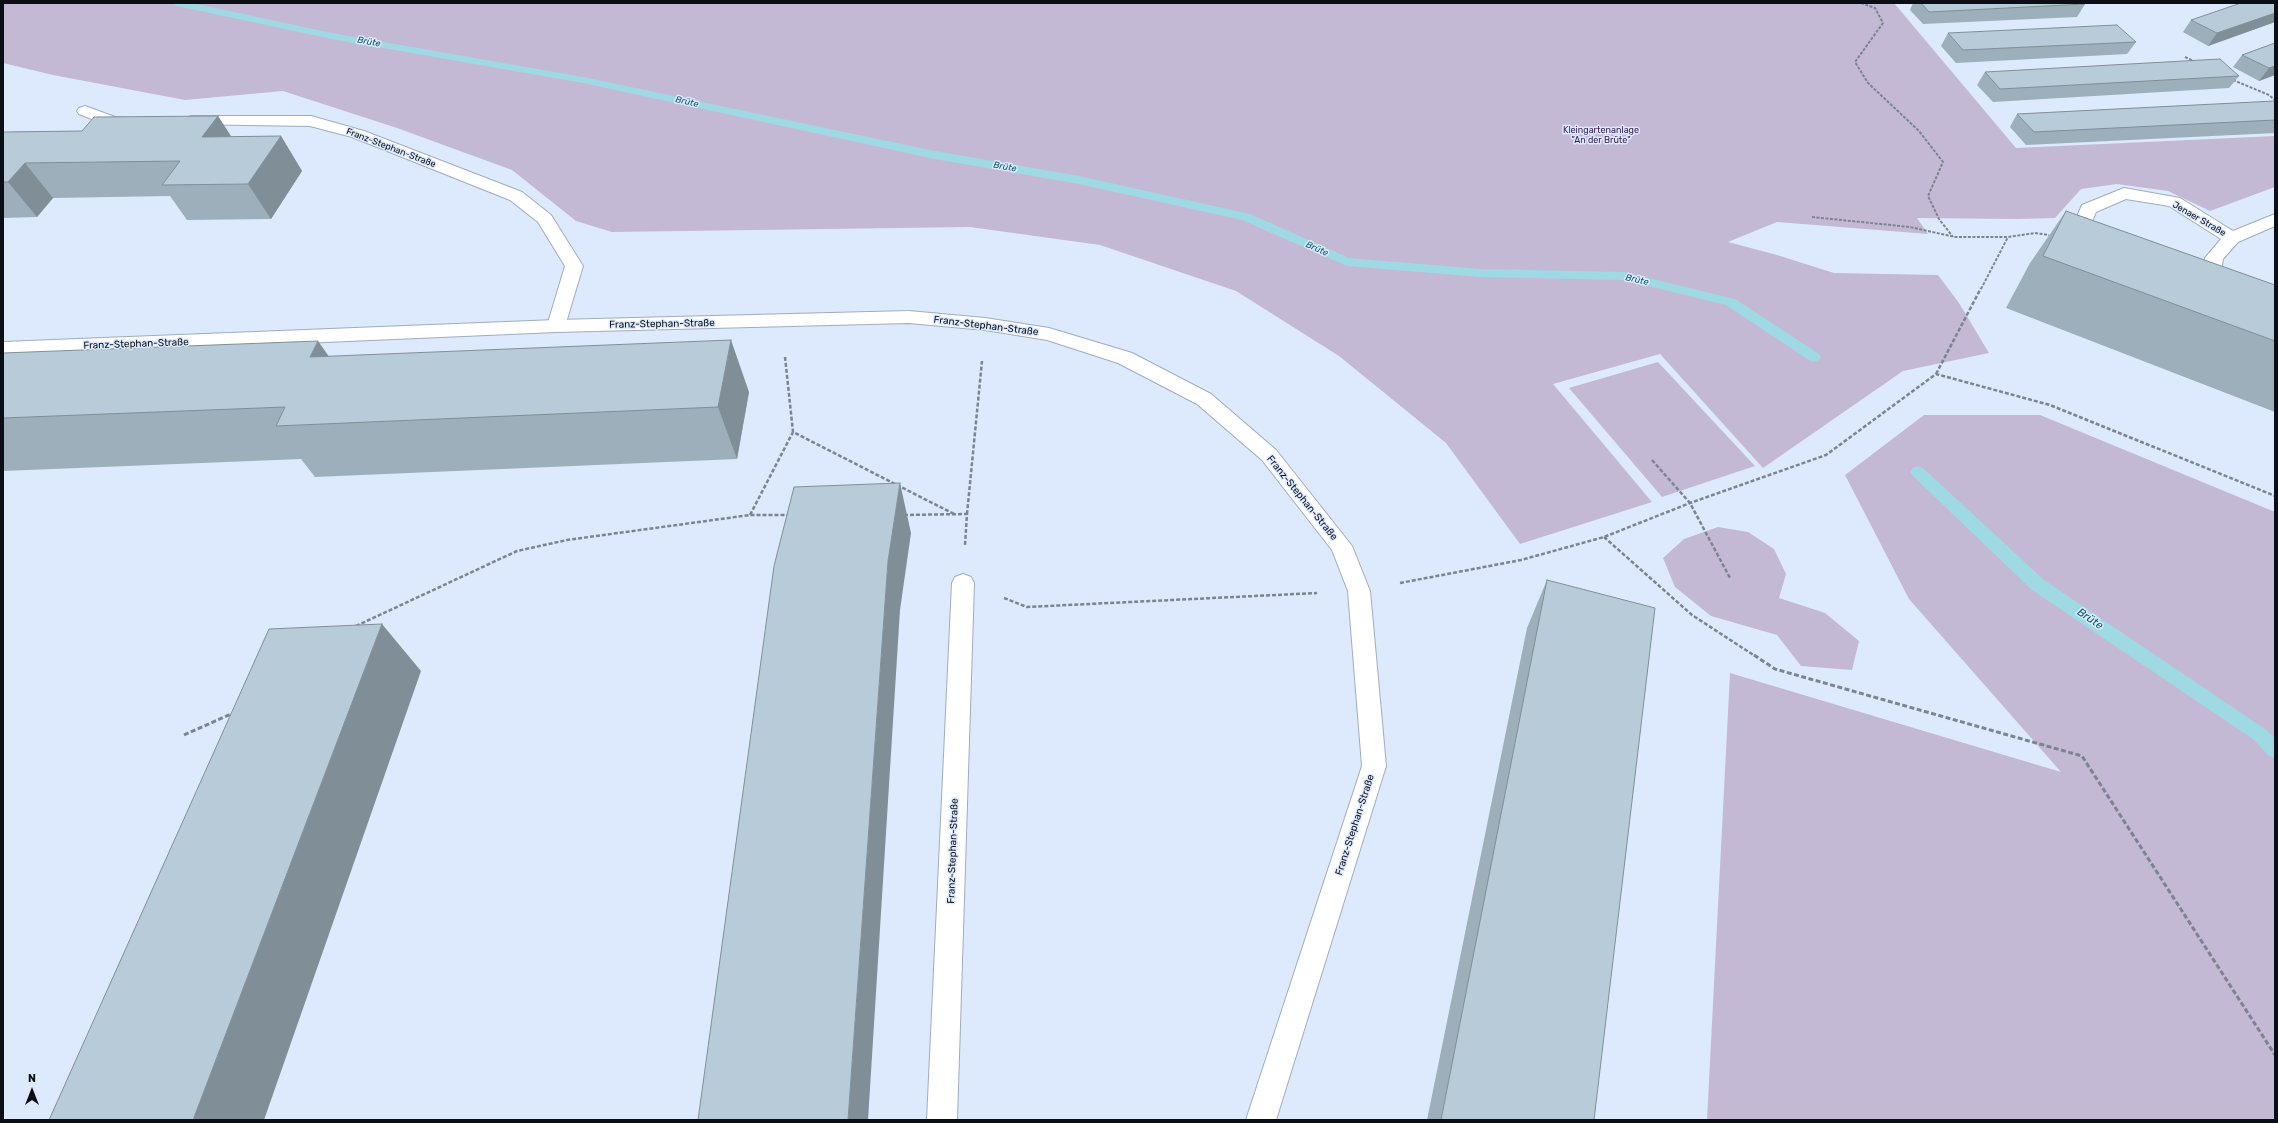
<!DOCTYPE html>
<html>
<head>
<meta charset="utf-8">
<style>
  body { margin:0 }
  #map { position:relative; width:2278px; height:1123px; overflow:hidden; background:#ddeafd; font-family:Rubik,sans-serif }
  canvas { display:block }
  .frame { position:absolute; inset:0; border:4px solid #0b0f15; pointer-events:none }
  .north { position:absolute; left:12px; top:1071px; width:40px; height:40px; -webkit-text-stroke:3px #ddeafd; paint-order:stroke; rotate:0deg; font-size:11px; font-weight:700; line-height:16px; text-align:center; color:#0b0f15 }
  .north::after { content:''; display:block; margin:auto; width:14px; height:18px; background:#0b0f15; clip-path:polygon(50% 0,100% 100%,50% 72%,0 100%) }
</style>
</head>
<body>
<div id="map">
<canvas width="2278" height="1123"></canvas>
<div class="frame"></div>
<div class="north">N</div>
</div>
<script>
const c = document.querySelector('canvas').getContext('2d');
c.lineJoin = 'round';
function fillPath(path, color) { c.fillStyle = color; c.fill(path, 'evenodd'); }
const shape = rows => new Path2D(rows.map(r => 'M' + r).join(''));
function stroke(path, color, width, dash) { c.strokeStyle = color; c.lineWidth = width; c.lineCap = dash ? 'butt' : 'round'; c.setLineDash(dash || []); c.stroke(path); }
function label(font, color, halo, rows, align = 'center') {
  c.font = font + ' Rubik,sans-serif'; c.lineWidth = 3; c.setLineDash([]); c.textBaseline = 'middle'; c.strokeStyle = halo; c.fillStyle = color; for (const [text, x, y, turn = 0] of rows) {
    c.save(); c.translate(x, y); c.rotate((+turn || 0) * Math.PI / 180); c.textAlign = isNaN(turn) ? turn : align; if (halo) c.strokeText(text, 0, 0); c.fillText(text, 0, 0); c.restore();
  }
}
fillPath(shape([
  [3,3,1894,3,2016,148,2275,136,2275,187,2210,211,2168,191,2117,184,2081,189,2055,218,2018,219,1917,218,1928,234,1777,222,1728,242,1777,255,1834,273,1938,275,1959,303,1989,353,1903,371,1763,468,1660,354,1553,384,1652,502,1520,544,1446,443,1339,356,1236,291,1100,245,970,227,612,232,576,221,512,170,397,128,283,91,185,100,53,75,3,63],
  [1658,362,1755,466,1662,497,1569,388],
  [1924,415,2040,415,2275,512,2275,1120,1707,1120,1730,673,2061,772,1909,599,1845,475],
  [1718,527,1748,532,1774,549,1786,574,1779,598,1825,613,1859,641,1852,670,1801,666,1777,635,1711,616,1675,587,1663,558,1684,539]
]), '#c4b9d4');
fillPath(shape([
  [172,3,192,3,332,33,583,77,935,151,1079,176,1250,214,1349,258,1481,269,1624,272,1735,299,1819,354,1821,357,1819,360,1814,362,1809,360,1726,305,1624,280,1481,277,1347,266,1242,220,1079,184,935,159,583,83,332,39,177,6,172,3],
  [1918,466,1923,468,2044,580,2265,729,2275,738,2275,758,2269,756,2253,739,2032,590,1913,476,1910,472,1913,468,1918,466]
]), '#9fd9e4');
const service = shape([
  [85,106,115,117,136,119,138,122,136,125,130,127,107,125,79,114,77,111,79,108,85,106],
  [192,116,311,116,364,131,522,192,551,215,583,266,565,326,563,330,556,332,549,330,547,326,565,266,538,222,510,200,352,137,310,126,186,124,184,121,186,118,192,116],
  [963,574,971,577,974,583,957,1120,927,1120,952,583,955,577,963,574]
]);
const minor = shape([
  [2124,188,2180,198,2233,231,2275,214,2275,226,2238,242,2223,259,2219,284,2216,288,2210,290,2204,288,2201,284,2205,258,2221,239,2169,206,2126,199,2096,212,2092,222,2111,239,2108,243,2102,245,2096,243,2077,227,2074,223,2082,205,2124,188],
  [909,311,985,318,1049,328,1132,353,1211,394,1276,450,1352,546,1370,591,1386,766,1276,1120,1246,1120,1362,766,1348,591,1332,550,1262,460,1197,404,1118,363,1047,340,985,330,909,323,556,332,3,356,3,342,556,320,909,311]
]);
stroke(service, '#a0acbe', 2);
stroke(minor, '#a0acbe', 2);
stroke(shape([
  [1861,3,1875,8,1883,23,1855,62,1868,83,1919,131,1943,162,1928,196,1939,219,1953,237],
  [2185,57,2194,61],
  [2233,80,2269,95,2275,100],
  [1812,217,1910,227,1955,237,2008,237,2035,233,2049,235],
  [1981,289,2008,237]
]), '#7b8491', 2, [3, 1.5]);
stroke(shape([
  [785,357,793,432,954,514],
  [1936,374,1981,288],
  [1652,460,1690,503,1730,578],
  [967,514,982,361],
  [750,515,793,432],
  [904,515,967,514,965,545],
  [1604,537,1692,615,1755,656],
  [1400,583,1521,560,1604,537,1690,503,1826,455,1936,374,2050,405,2275,496],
  [1004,598,1027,607,1317,593],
  [356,626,517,551,567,540,750,515,789,515]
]), '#7b8491', 2.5, [4, 2]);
stroke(shape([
  [1754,655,1775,669,2082,756,2275,1055],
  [184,735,231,714]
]), '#7b8491', 3, [5, 2.5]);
fillPath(service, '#fff');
fillPath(minor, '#fff');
fillPath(shape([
  [1913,3,2084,3,2085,4,2077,17,1923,24,1910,10],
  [2275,3,2275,22,2208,46,2183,32,2191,20],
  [1948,33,2136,42,2127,54,1956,63,1941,46],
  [2275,43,2275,75,2259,81,2233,67,2242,55],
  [1985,72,2239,76,2229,88,1993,102,1977,85],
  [2275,101,2275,133,2026,145,2010,127,2017,114],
  [218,116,231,137,281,136,302,171,271,219,187,220,170,196,53,198,37,217,3,218,3,132,82,131],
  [2066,211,2275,285,2275,412,2006,308,2030,263],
  [3,353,329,356,749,392,737,459,315,477,301,459,3,471],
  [1547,580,1594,1120,1427,1120,1527,628]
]), '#9dafba');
fillPath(shape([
  [2275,13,2275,22,2208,46,2217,33],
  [2275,66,2275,75,2259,81,2269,68],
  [218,116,240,150,202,137],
  [281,136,302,171,271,219,248,184],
  [25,163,53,198,37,217,8,182],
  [731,340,749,392,737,459,718,407],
  [318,341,354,392,310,357],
  [900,483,911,533,900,610,868,1120,848,1120,888,561],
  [382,624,421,671,264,1120,193,1120]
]), '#808f97');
const building = shape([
  [1921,3,2084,3,2085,4,1929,12,1921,3],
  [2241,3,2275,3,2275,13,2217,33,2191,20,2241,3],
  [2117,25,2136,42,1963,50,1948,33,2117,25],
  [2275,43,2275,66,2269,68,2242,55,2275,43],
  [2220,59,2239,76,2000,89,1985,72,2220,59],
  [2275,101,2275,120,2034,132,2017,114,2275,101],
  [218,116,202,137,281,136,248,184,162,185,180,161,25,163,8,182,3,182,3,132,82,131,94,117,218,116],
  [2066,211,2275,285,2275,341,2043,256,2066,211],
  [731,340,718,407,276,426,285,407,3,418,3,353,318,341,310,357,731,340],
  [900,483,888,561,848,1120,698,1120,774,566,794,487,900,483],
  [1547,580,1655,608,1594,1120,1441,1120,1547,580],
  [382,624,193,1120,49,1120,269,629,382,624]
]);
fillPath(building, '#b7ccd8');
stroke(building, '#808f97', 1);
label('italic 9px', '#035965', '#ddeafd', [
  ["Brüte",369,42,10],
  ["Brüte",687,102,12],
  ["Brüte",1005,167,10],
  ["Brüte",1317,249,24],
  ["Brüte",1637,280,13]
]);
label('9px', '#3b2255', '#ddeafd', [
  ["Kleingartenanlage",1601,130],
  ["\"An der Brüte\"",1601,140]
]);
label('9px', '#0b0f15', '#ddeafd', [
  ["Franz-Stephan-Straße",391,148,21],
  ["Jenaer Straße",2199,219,30]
]);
label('10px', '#0b0f15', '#ddeafd', [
  ["Franz-Stephan-Straße",662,324,-1],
  ["Franz-Stephan-Straße",986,326,7],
  ["Franz-Stephan-Straße",136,344,-2],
  ["Franz-Stephan-Straße",1302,498,51],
  ["Franz-Stephan-Straße",1355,825,-72],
  ["Franz-Stephan-Straße",953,851,-88]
]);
label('italic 11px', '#035965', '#ddeafd', [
  ["Brüte",2090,619,34]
]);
</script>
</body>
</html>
